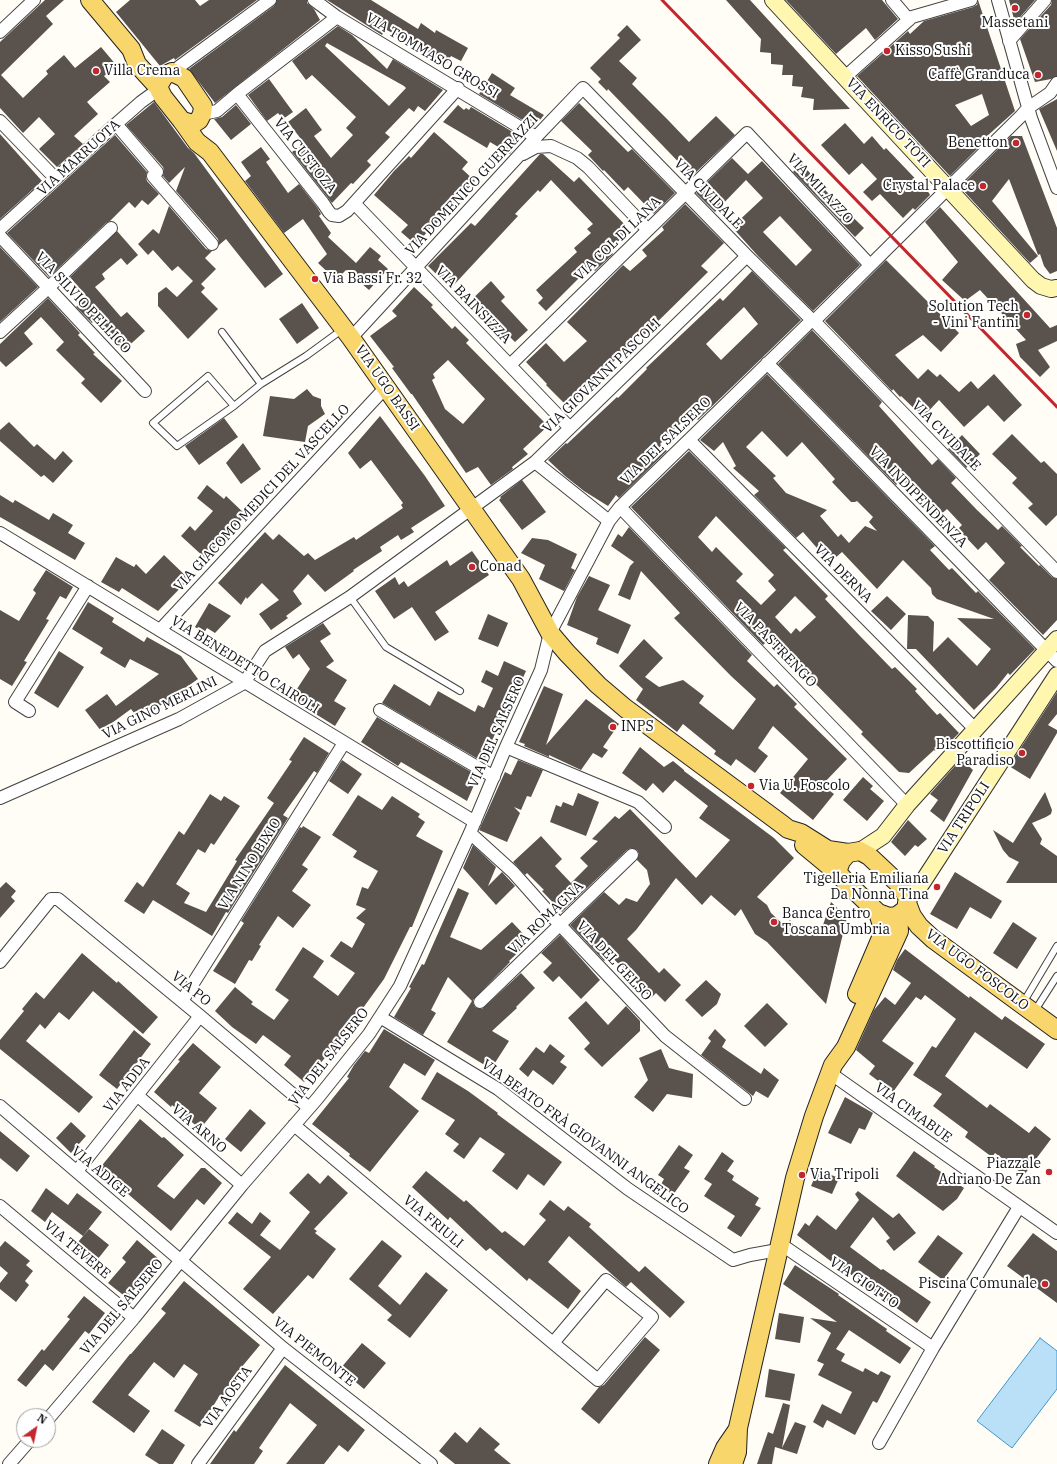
<!DOCTYPE html>
<html>
<head>
<meta charset="utf-8">
<style>
  body { margin:0 }
  #map { position:relative; width:1057px; height:1464px; overflow:hidden; background:#fffdf5; font-family:"IBM Plex Serif",serif }
  canvas { display:block }
  .north { position:absolute; left:16px; top:1408px; width:40px; height:40px; box-sizing:border-box; background:#fff; border:1px solid #a0a0a0; border-radius:50%; rotate:33deg; font-size:11px; font-weight:700; line-height:16px; text-align:center; color:#111 }
  .north::after { content:''; display:block; margin:auto; width:14px; height:18px; background:#c4262e; clip-path:polygon(50% 0,100% 100%,50% 72%,0 100%) }
</style>
</head>
<body>
<div id="map">
<canvas width="1057" height="1464"></canvas>
<div class="north">N</div>
</div>
<script>
const c = document.querySelector('canvas').getContext('2d');
c.lineJoin = 'round';
function fillPath(path, color) { c.fillStyle = color; c.fill(path, 'evenodd'); }
const shape = rows => new Path2D(rows.map(r => 'M' + r).join(''));
function stroke(path, color, width, dash) { c.strokeStyle = color; c.lineWidth = width; c.lineCap = dash ? 'butt' : 'round'; c.setLineDash(dash || []); c.stroke(path); }
function label(font, color, halo, rows, align = 'center') {
  c.font = font + ' "IBM Plex Serif",serif'; c.lineWidth = 4; c.setLineDash([]); c.textBaseline = 'middle'; c.strokeStyle = halo; c.fillStyle = color; for (const [text, x, y, turn = 0] of rows) {
    c.save(); c.translate(x, y); c.rotate((+turn || 0) * Math.PI / 180); c.textAlign = isNaN(turn) ? turn : align; if (halo) c.strokeText(text, 0, 0); c.fillText(text, 0, 0); c.restore();
  }
}
const water = shape([
  [1040,1338,1057,1351,1057,1389,1012,1448,977,1421,1040,1338]
]);
fillPath(water, '#b9e0f7');
stroke(water, '#3f96cf', 1);
fillPath(shape([
  [45,0,64,0,46,16,53,24,1,75,23,98,48,74,46,71,64,55,75,68,101,47,117,66,104,76,110,82,87,102,98,114,74,136,83,144,57,167,39,149,55,134,39,117,23,133,0,108,0,42],
  [130,0,195,0,200,6,209,0,257,0,175,60,174,58,160,66,116,12],
  [277,0,307,0,307,3,314,9,320,20,215,103,189,69,274,6],
  [327,0,371,0,418,29,421,23,435,33,436,30,468,48,461,61,451,56,447,63,385,29,382,35],
  [726,0,750,0,850,109,813,110,814,99,801,97,803,87,792,86,793,75,782,75,783,65,771,64,771,53,760,52,761,39],
  [786,0,882,0,898,19,875,40,866,28,836,54],
  [978,0,1015,111,986,137,989,137,950,176,857,76,908,31,910,34,924,21,973,7,977,5],
  [982,94,989,115,971,126,955,105],
  [1009,0,1035,0,1015,23],
  [1052,0,1057,0,1057,76,1051,79,1035,82,1020,39,1051,5],
  [627,25,641,40,619,61,637,78,632,84,668,120,689,142,716,116,735,135,692,176,608,89,607,91,598,82,601,79,590,68,620,38,617,35],
  [338,26,352,35,387,69,393,59,443,90,425,111,418,106,414,112,409,108,385,133,390,137,367,161,371,165,353,184,351,183,332,203,292,152,304,143,288,122,306,108,322,130,314,136,331,158,353,135,346,128,356,117,312,75,306,80,292,61],
  [327,43,404,86,406,88,389,106,325,46],
  [492,73,515,88,510,95,544,115,534,127,479,94],
  [269,79,293,112,283,119,278,113,267,121,248,95],
  [1057,99,1057,151,1039,109],
  [154,102,188,148,194,153,283,274,265,288,226,239,219,245,218,239,176,191,185,167,169,183,163,176,164,171,163,167,126,125],
  [579,103,628,152,632,149,675,193,654,214,628,187,624,191,604,170,603,171,588,155,592,151,561,121],
  [236,105,251,124,231,140,214,119,222,117],
  [458,105,464,110,466,108,469,110,471,107,521,137,510,154,490,142,487,148,443,122],
  [845,123,864,144,872,136,884,150,886,148,929,193,930,195,915,210,913,208,903,218,880,194,872,201,863,192,877,179,862,163,849,175,821,145],
  [434,132,468,162,462,169,475,181,435,225,434,224,416,245,401,232,408,225,374,195,394,171,409,156,411,158],
  [0,134,42,181,0,219],
  [115,135,147,172,146,177,147,181,159,194,148,205,142,200,135,208,129,202,110,221,106,223,49,277,7,233],
  [1011,136,1022,136,1057,228,1057,271,1050,274,1044,266,1040,254,1038,255,1009,179,992,201,1038,256,1030,263,960,187],
  [261,147,270,159,266,162,288,193,299,184,317,207,321,214,319,216,331,233,328,237,356,263,370,247,381,256,378,260,388,269,369,290,346,270,336,280,318,263,327,254,303,219,284,233,245,181,251,176,241,162],
  [540,154,543,154,574,182,579,177,630,230,609,250,613,254,595,271,591,266,546,311,538,303,543,298,536,290,577,252,574,248,591,233,587,229,593,224,551,180,540,192,538,190,515,214,518,216,451,288,428,266,471,223,475,226],
  [732,158,748,174,762,161,860,265,813,311,758,256,732,227,763,198,746,180,715,212,696,193],
  [780,216,812,250,796,266,763,232],
  [801,163,827,192,864,228,855,237,793,172],
  [685,204,724,243,701,266,708,272,642,337,640,335,568,407,546,385,547,384,526,362,546,343,564,362,587,341,567,322,623,265,630,271,647,256,642,250,664,230,662,227],
  [169,206,206,249,212,251,205,258,216,269,201,284,205,288,201,292,218,309,188,339,158,306,158,293,166,287,177,297,193,281,178,266,172,271,153,250,148,255,138,244,153,229,159,234],
  [940,207,1050,328,1057,325,1057,341,1038,350,1050,367,1040,377,1020,357,1016,344,1026,340,980,290,965,301,942,280,958,262,925,222],
  [117,231,138,255,127,265,121,258,102,274,105,279,95,287,121,317,127,312,145,331,123,351,95,320,92,323,76,307,87,297,70,277],
  [0,247,38,287,0,322],
  [886,260,959,333,941,352,923,335,895,355,918,379,928,369,937,377,940,374,959,392,971,381,978,389,994,374,1022,405,1004,422,988,405,964,427,939,400,923,417,901,396,900,397,893,389,892,391,825,321],
  [752,271,801,320,698,420,691,413,660,444,667,451,619,498,616,495,608,506,584,491,565,476,548,460,566,443,567,444,617,397,618,398,647,369,646,368,720,298,723,301],
  [744,307,758,324,721,360,706,344],
  [491,281,505,297,501,301,528,330,515,342,506,333,502,337,483,318,481,320,467,304],
  [414,287,433,305,431,307,452,329,455,326,469,340,466,343,548,426,523,449,528,454,512,467,513,469,491,485,478,467,466,473,412,394,411,394,392,368,394,367,370,336,397,316,392,311],
  [448,360,485,399,463,424,445,409,432,380,435,378,433,374],
  [48,298,80,333,78,335,95,353,93,354,122,381,101,403,81,383,85,379,56,350,64,342,41,317,24,333,33,344,6,367,0,361,0,344],
  [302,303,319,328,297,344,279,319],
  [812,330,882,402,879,406,924,456,932,465,938,459,956,478,951,483,977,510,998,530,1002,526,1022,546,1020,547,1039,566,1040,565,1052,577,1057,579,1057,620,1043,635,989,580,1005,563,986,542,978,550,958,529,962,525,947,509,939,516,902,479,896,485,778,364],
  [767,374,935,546,930,550,949,570,952,568,976,593,978,591,1035,649,1010,675,1008,673,996,688,974,710,916,649,907,649,908,615,928,616,934,622,933,652,948,637,977,666,991,649,957,618,994,619,937,599,932,594,931,588,903,560,877,589,842,552,834,559,827,551,823,555,803,532,796,538,754,495,759,491,733,468,736,466,723,442,714,451,700,440],
  [762,431,787,457,802,442,835,479,832,482,851,502,855,502,857,501,873,517,869,522,877,531,865,526,849,543,841,534,838,537,820,516,827,510,786,493,773,478,776,476,746,447],
  [307,389,313,396,321,399,321,406,325,414,308,426,305,442,263,436,270,396,294,399],
  [380,416,425,476,445,506,411,528,414,532,401,540,398,535,380,547,382,551,353,570,354,571,325,592,308,574,293,591,302,604,286,616,288,618,271,630,259,614,279,600,262,583,247,599,246,597,241,605,218,583,265,532,273,540,279,534,304,556,308,553,315,560,354,537,356,540,403,508,401,505,403,503,371,460,360,469,348,453],
  [224,418,238,437,199,465,185,446],
  [9,422,34,447,37,444,55,460,63,451,73,461,53,483,44,475,41,477,0,441,0,430],
  [1012,434,1041,463,1044,461,1057,474,1057,515,1046,526,1028,508,1033,504,1012,483,1017,478,992,454],
  [962,435,980,454,966,468,948,449],
  [243,443,261,469,241,484,226,463],
  [689,451,786,548,783,550,828,596,825,599,860,636,892,669,895,667,917,689,915,691,937,715,940,713,959,733,949,743,947,740,935,751,934,750,909,773,899,772,861,734,863,732,797,665,795,667,768,640,763,645,631,507],
  [716,516,774,575,768,581,776,590,761,605,736,581,743,574,716,547,712,552,698,537],
  [795,596,816,617,800,632,796,628,791,634,775,617],
  [522,480,546,512,522,530,499,500,501,498,500,497],
  [207,485,224,499,226,496,246,515,205,558,181,536,190,526,195,531,213,511,197,498],
  [0,495,13,503,15,500,49,520,53,513,73,525,68,533,85,543,75,560,0,517],
  [629,527,752,655,747,661,774,687,777,684,797,704,794,707,847,759,822,785,834,794,813,820,780,793,808,759,773,726,758,748,768,756,755,773,736,759,731,766,714,754,716,751,683,724,677,732,636,700,643,689,619,666,644,639,663,658,645,677,659,687,683,680,704,696,699,703,733,730,756,699,731,676,674,618,680,613,641,571,630,600,618,595,630,566,634,562,611,546,618,534,622,537],
  [532,538,548,540,577,554,571,568,575,570,564,591,539,579,545,565,521,553],
  [472,551,489,575,435,612,449,632,435,641,412,607,394,619,375,591,395,577,399,585,404,581,408,587,447,560,450,566],
  [164,555,189,579,158,611,122,588,119,592,101,582,116,557,134,567,136,564,146,574],
  [46,570,73,587,66,599,60,596,46,619,49,620,24,661,27,662,12,686,0,679,0,610,19,621,36,593,33,590],
  [589,576,610,585,598,610,631,625,618,654,596,644,598,638,567,625,577,597],
  [887,596,906,614,891,630,871,611],
  [88,602,114,618,112,622,144,642,147,637,181,656,198,679,154,710,153,708,138,718,131,709,101,731,85,710,107,694,116,706,159,674,130,659,125,668,100,653,103,648,72,629],
  [209,603,231,616,215,633,207,628,204,633,195,627],
  [488,614,508,623,498,647,478,639],
  [323,623,331,634,320,641,334,661,326,667,347,680,334,701,346,708,335,726,314,713,316,710,293,695,310,669,299,654,293,659,285,647],
  [59,651,84,667,58,708,34,693],
  [504,661,526,671,509,709,507,708,489,747,491,748,483,762,382,703,394,684,430,706,438,691,475,712,478,705,484,708,493,688,481,682,486,670,498,676],
  [544,686,563,694,546,745,586,699,619,724,603,747,608,750,602,758,593,753,581,770,549,755,549,757,524,746,525,744,519,742],
  [1057,692,1057,714,1048,725,1057,730,1057,733,1030,779,1009,766],
  [377,717,478,776,467,801,401,762,398,766,361,742],
  [304,737,329,753,317,773,314,771,283,815,288,818,228,913,226,912,212,936,153,900,144,914,124,901,137,882,143,887,179,831,184,835,210,794,221,801,224,796,240,806,214,845,211,843,205,853,198,849,176,884,190,893,184,903,206,912,237,861,235,860,274,803,267,798,292,761,289,760],
  [640,747,664,767,673,761,684,770,684,771,774,838,794,858,757,897,767,905,771,913,785,926,790,920,798,931,823,925,831,902,847,917,826,1004,767,942,755,934,741,909,735,916,711,895,702,905,676,878,636,930,627,939,659,973,664,968,681,985,665,1002,656,993,651,998,610,955,604,961,570,925,604,892,619,905,626,898,637,902,650,884,647,870,637,860,639,854,637,850,631,848,627,850,562,912,542,891,544,890,527,873,525,875,513,862,541,836,562,859,555,866,571,883,588,866,580,858,598,841,592,839,615,816,619,819,630,809,696,878,730,840,699,818,708,806,675,780,663,793,653,783,646,791,622,773],
  [961,759,973,770,944,822,930,811,938,800,930,794],
  [342,760,362,774,348,794,329,781],
  [518,760,543,770,531,797,527,796,521,810,514,807,520,813,507,842,479,830,505,772,511,775],
  [863,777,873,786,870,789,884,801,867,821,843,800],
  [1045,792,1052,810,1051,814,1046,817,1032,823,1042,839,1040,844,1057,856,1057,883,1006,883,1019,862,1009,857,1003,850,993,830,1013,843],
  [578,793,599,802,586,836,550,822,556,805,561,807,563,802,573,806],
  [358,795,382,810,392,796,420,814,418,817,425,822,416,836,443,851,412,927,410,927,384,979,337,1044,304,1082,284,1065,291,1056,263,1035,256,1044,232,1027,215,1011,235,987,253,1002,251,1004,274,1020,289,1000,275,990,303,947,324,961,313,977,338,996,355,973,330,956,341,941,352,948,365,924,356,918,366,909,356,905,362,887,368,889,378,871,353,857,357,851,332,835],
  [908,820,927,839,918,847,915,845,905,856,891,842],
  [303,826,321,837,302,865,308,869,292,891,311,905,293,928,278,916,259,945,261,946,252,961,249,960,235,984,213,971,244,923,241,921,300,827,302,828],
  [473,845,496,867,488,886,502,872,515,886,496,905,463,868],
  [955,872,1002,901,991,919,970,907,957,929,930,914],
  [6,882,16,891,11,897,15,901,0,918,0,888],
  [458,888,469,893,450,937,481,950,512,922,530,941,509,961,510,962,473,1000,473,1003,475,1007,482,1009,521,973,535,988,516,1007,517,1008,492,1031,509,1041,491,1069,447,1042,472,1001,448,977,431,1010,436,1013,423,1035,394,1017,411,988,409,987,422,964,424,965],
  [1013,922,1037,938,1017,969,993,953],
  [560,935,600,980,581,999,559,976,553,982,543,972,552,963,541,953],
  [905,949,969,998,970,996,1002,1020,1005,1016,1045,1044,1027,1069,975,1032,945,1076,987,1108,990,1104,1029,1133,1035,1126,1051,1139,1024,1175,995,1153,992,1157,965,1137,968,1132,933,1106,942,1094,913,1075,932,1046,936,1048,956,1019,925,995,921,1000,916,997,882,1041,914,1063,893,1092,869,1074,875,1066,856,1050,874,1010,885,997,895,1005,911,983,893,970,897,960],
  [82,953,117,983,118,981,158,1017,143,1034,93,991,69,1020,59,1012,45,1029,40,1024,26,1041,93,1097,79,1113,0,1049,0,1040,24,1011,22,1009,36,992,44,999],
  [706,980,721,994,717,1004,702,1017,685,1000],
  [586,1001,608,1025,626,1006,640,1021,640,1031,602,1067,584,1049,590,1043,568,1018],
  [767,1003,788,1024,765,1047,744,1026],
  [384,1029,435,1060,425,1076,404,1063,389,1087,419,1111,370,1172,349,1156,350,1154,312,1124,349,1078,347,1077,354,1065,365,1051,369,1053],
  [715,1029,726,1040,722,1047,761,1074,764,1068,779,1080,768,1098,756,1091,753,1096,701,1055,711,1041,708,1038],
  [134,1030,151,1044,117,1089,99,1075],
  [193,1043,221,1067,199,1093,217,1108,200,1129,172,1105,171,1107,154,1092,180,1061,178,1060],
  [550,1044,565,1056,560,1062,567,1067,553,1085,533,1070,528,1077,519,1069,536,1047,544,1053],
  [661,1049,669,1068,693,1074,692,1098,667,1094,653,1112,634,1097,648,1080,639,1058],
  [437,1072,468,1091,498,1113,497,1114,562,1162,544,1186,528,1174,517,1190,492,1171,505,1154,480,1137,464,1159,453,1151,459,1144,445,1134,455,1120,421,1099],
  [845,1097,873,1113,865,1130,859,1128,851,1144,828,1133],
  [250,1109,266,1123,241,1152,225,1139],
  [140,1119,162,1138,164,1137,184,1155,157,1186,174,1199,201,1168,205,1168,222,1183,204,1205,197,1199,171,1231,99,1169],
  [71,1122,86,1136,71,1153,56,1138],
  [0,1131,30,1156,17,1172,0,1158],
  [679,1145,693,1155,684,1168,690,1171,673,1195,660,1186,664,1179,658,1175],
  [914,1151,935,1166,934,1167,964,1188,957,1199,943,1211,896,1176],
  [722,1152,734,1161,727,1171,734,1176,732,1180,759,1198,755,1205,761,1208,741,1237,727,1228,735,1216,704,1196,712,1184,704,1179],
  [818,1170,839,1178,832,1194,811,1186],
  [426,1171,464,1202,466,1200,502,1233,505,1231,524,1246,546,1220,539,1214,550,1200,564,1211,568,1206,591,1224,589,1227,639,1272,645,1266,685,1302,670,1318,631,1282,626,1287,569,1236,548,1262,581,1291,568,1309,529,1278,527,1281,490,1248,486,1251,450,1217,448,1220,412,1187],
  [308,1173,320,1184,328,1175,348,1193,314,1229,317,1231,315,1233,336,1249,313,1279,308,1275,273,1314,243,1289,271,1257,228,1223,237,1212,252,1224,260,1212,271,1221,260,1235,280,1250,310,1212,289,1193],
  [46,1188,68,1205,77,1193,102,1212,83,1236,52,1212,45,1222,31,1211],
  [858,1191,893,1218,899,1213,916,1233,894,1251,886,1241,890,1238,873,1217,850,1247,881,1270,883,1269,931,1302,917,1323,838,1265,837,1266,797,1235,805,1223,809,1226,817,1215,836,1230,859,1200,855,1194],
  [89,1229,109,1245,93,1265,73,1248],
  [1033,1233,1057,1251,1057,1303,1007,1266],
  [938,1235,963,1253,943,1280,918,1262],
  [137,1240,160,1260,127,1298,108,1283,126,1262,122,1258],
  [382,1240,402,1256,378,1286,400,1305,426,1272,448,1290,410,1338,387,1320,392,1315,349,1279],
  [5,1241,30,1261,26,1265,33,1271,25,1281,29,1285,16,1302,0,1289,0,1283,8,1273,0,1266,0,1247],
  [795,1265,839,1294,838,1295,887,1329,886,1331,911,1348,900,1364,849,1330,836,1349,845,1354,841,1361,863,1372,865,1368,878,1375,881,1371,891,1376,877,1403,873,1401,855,1435,827,1420,823,1428,813,1422,822,1404,841,1414,852,1392,818,1375,824,1364,817,1361,831,1333,810,1318,837,1322,783,1284],
  [184,1281,260,1345,230,1381,232,1382,222,1397,220,1395,200,1427,174,1411,198,1374,184,1364,174,1378,154,1362,128,1395,150,1411,134,1433,92,1402,130,1354,131,1354,166,1313,161,1309],
  [84,1296,105,1313,89,1334,85,1331,53,1371,45,1364,26,1387,17,1380,42,1349,44,1351,70,1319,67,1317],
  [779,1313,804,1317,800,1343,775,1339],
  [645,1337,660,1350,599,1424,581,1409,599,1387,604,1385],
  [362,1343,386,1363,364,1389,340,1369],
  [285,1365,365,1430,348,1452,339,1445,324,1464,286,1464,317,1425,290,1403,259,1448,263,1451,254,1464,210,1464,234,1430,236,1432],
  [769,1369,795,1374,790,1401,765,1397],
  [783,1403,790,1405,782,1448,795,1422,806,1426,797,1454,775,1447,772,1464,757,1464,768,1432,773,1434],
  [480,1427,500,1444,494,1450,511,1464,455,1464,439,1451,455,1432,467,1443],
  [162,1429,185,1445,173,1464,159,1464,145,1455]
]), '#5a524d');
const lane = shape([
  [222,332,261,384],
  [234,406,208,376,153,423,177,446,234,406,261,384,306,356,343,329],
  [350,597,386,647,460,691],
  [1023,1003,1057,946],
  [1034,1012,1057,976]
]);
const street = shape([
  [314,0,337,17,536,137],
  [892,0,909,20],
  [998,0,1031,118,1057,188],
  [0,32,34,0],
  [1009,41,1045,0],
  [172,72,270,0],
  [845,77,912,17,971,0],
  [237,94,323,203,329,212,332,215,339,216,347,211,458,88],
  [202,114,217,111,237,94,337,17],
  [0,121,55,178],
  [116,124,157,172,153,176,212,244],
  [523,154,536,147,551,146,577,158,588,167,648,230],
  [354,203,570,428],
  [0,229,108,131,141,102,159,89],
  [0,236,145,391],
  [814,321,1057,572],
  [0,332,48,288,111,228],
  [351,338,536,137,583,88,747,256,812,320],
  [767,363,1057,661],
  [510,365,747,133,870,265],
  [689,440,976,730],
  [535,462,609,521],
  [620,507,907,805],
  [0,533,475,822],
  [160,630,386,387],
  [380,710,494,777],
  [29,711,15,702,88,586],
  [506,747,638,802,665,827],
  [0,798,179,719,244,683,265,651,350,597,535,462,747,256],
  [470,833,513,872,560,925,665,1036,745,1099],
  [0,962,51,899,58,899,200,1016,309,1108],
  [182,1001,344,743],
  [480,1002,632,855],
  [380,1017,498,1089,628,1189,733,1260,750,1255,778,1250],
  [830,1073,1057,1233],
  [138,1096,242,1185],
  [0,1106,283,1348,431,1464],
  [294,1125,553,1343,598,1380,652,1317,606,1280,553,1343],
  [77,1171,200,1016],
  [0,1206,134,1318],
  [779,1243,933,1348],
  [48,1419,134,1318,242,1185,317,1099,369,1034,400,986,470,833,506,747,541,670,550,633,609,521,620,507,812,320,814,321,1021,116,1028,108,1050,93,1057,83],
  [879,1443,933,1348,1019,1207],
  [9,1464,30,1440],
  [198,1464,283,1348]
]);
const secondary = shape([
  [773,0,1033,280,1041,286,1051,289,1057,288],
  [860,851,883,836,907,805,1057,639],
  [908,898,922,883,1057,675]
]);
const primary = shape([
  [90,0,131,49,137,64,158,87],
  [172,72,184,78,203,106,202,114,199,120,193,124,182,121,163,97,158,87,164,76,172,72],
  [182,121,197,142,210,152,351,338,521,579,550,633,567,653,598,685,625,708,783,825,788,829,801,833,828,850,848,853],
  [804,845,839,874],
  [860,851,869,856,900,885,908,898,906,909,897,916,889,917,878,913,845,881,839,874,838,869,841,861,848,853,860,851],
  [907,903,912,916,919,926,933,939,1057,1030],
  [857,994,884,931,878,913],
  [718,1464,725,1448,738,1429],
  [733,1464,737,1452,738,1428,795,1178,814,1116,830,1073,833,1065,846,1047,899,931,898,915]
]);
stroke(lane, '#444', 8);
stroke(street, '#444', 14);
stroke(secondary, '#333', 18);
stroke(primary, '#222', 20);
stroke(lane, '#fff', 6);
stroke(street, '#fff', 12);
stroke(secondary, '#fff6b0', 16);
stroke(primary, '#f9d66b', 18);
stroke(shape([
  [662,0,1057,407]
]), '#c4262e', 3);
for (const [x, y, r, color] of [
  [1015,8,4,"#c4262e"],
  [887,51,4,"#c4262e"],
  [96,71,4,"#c4262e"],
  [1038,75,4,"#c4262e"],
  [1016,143,4,"#c4262e"],
  [983,186,4,"#c4262e"],
  [315,279,4,"#c4262e"],
  [1027,315,4,"#c4262e"],
  [472,567,4,"#c4262e"],
  [613,727,4,"#c4262e"],
  [1022,753,4,"#c4262e"],
  [751,786,4,"#c4262e"],
  [937,887,4,"#c4262e"],
  [774,922,4,"#c4262e"],
  [1049,1172,4,"#c4262e"],
  [802,1175,4,"#c4262e"],
  [1045,1284,4,"#c4262e"]
]) { const dot = new Path2D(); dot.arc(x, y, r, 0, 2 * Math.PI); c.fillStyle = color; c.fill(dot); stroke(dot, '#fff', 1.5); }
label('14px', '#111', '#fff', [
  ["Massetani",1015,23,"center"],
  ["Kisso Sushi",895,51],
  ["Villa Crema",104,71],
  ["Caffè Granduca",1030,75,"right"],
  ["Benetton",1008,143,"right"],
  ["Crystal Palace",975,186,"right"],
  ["Via Bassi Fr. 32",323,279],
  ["Solution Tech",1019,307,"right"],
  ["- Vini Fantini",1019,323,"right"],
  ["Conad",480,567],
  ["INPS",621,727],
  ["Biscottificio",1014,745,"right"],
  ["Paradiso",1014,761,"right"],
  ["Via U. Foscolo",759,786],
  ["Tigelleria Emiliana",929,879,"right"],
  ["Da Nonna Tina",929,895,"right"],
  ["Banca Centro",782,914],
  ["Toscana Umbria",782,930],
  ["Piazzale",1041,1164,"right"],
  ["Adriano De Zan",1041,1180,"right"],
  ["Via Tripoli",810,1175],
  ["Piscina Comunale",1037,1284,"right"]
], 'left');
label('14px', '#111', '#fff', [
  ["VIA TOMMASO GROSSI",432,56,31],
  ["VIA ENRICO TOTI",888,123,47],
  ["VIA CUSTOZA",305,156,52],
  ["VIA MARRUOTA",79,158,-42],
  ["VIA DOMENICO GUERRAZZI",472,185,-47],
  ["VIA MILAZZO",820,189,47],
  ["VIA CIVIDALE",708,194,46],
  ["VIA COL DI LANA",618,239,-44],
  ["VIA SILVIO PELLICO",83,303,47],
  ["VIA BAINSIZZA",473,305,46],
  ["VIA GIOVANNI PASCOLI",602,376,-44],
  ["VIA UGO BASSI",387,388,55],
  ["VIA CIVIDALE",946,436,46],
  ["VIA DEL SALSERO",666,441,-44],
  ["VIA INDIPENDENZA",918,497,46],
  ["VIA GIACOMO MEDICI DEL VASCELLO",262,498,-47],
  ["VIA DERNA",843,574,45],
  ["VIA PASTRENGO",775,645,46],
  ["VIA BENEDETTO CAIROLI",245,665,32],
  ["VIA GINO MERLINI",160,708,-26],
  ["VIA DEL SALSERO",497,732,-66],
  ["VIA TRIPOLI",964,818,-57],
  ["VIA NINO BIXIO",250,864,-58],
  ["VIA ROMAGNA",546,918,-44],
  ["VIA DEL GELSO",614,961,47],
  ["VIA UGO FOSCOLO",977,970,37],
  ["VIA PO",191,989,39],
  ["VIA DEL SALSERO",329,1057,-52],
  ["VIA ADDA",127,1085,-52],
  ["VIA CIMABUE",913,1113,36],
  ["VIA ARNO",199,1129,40],
  ["VIA BEATO FRÀ GIOVANNI ANGELICO",585,1137,36],
  ["VIA ADIGE",100,1172,40],
  ["VIA FRIULI",433,1222,40],
  ["VIA TEVERE",77,1250,40],
  ["VIA GIOTTO",864,1283,34],
  ["VIA DEL SALSERO",122,1307,-50],
  ["VIA PIEMONTE",314,1352,39],
  ["VIA AOSTA",228,1397,-54]
]);
</script>
</body>
</html>
